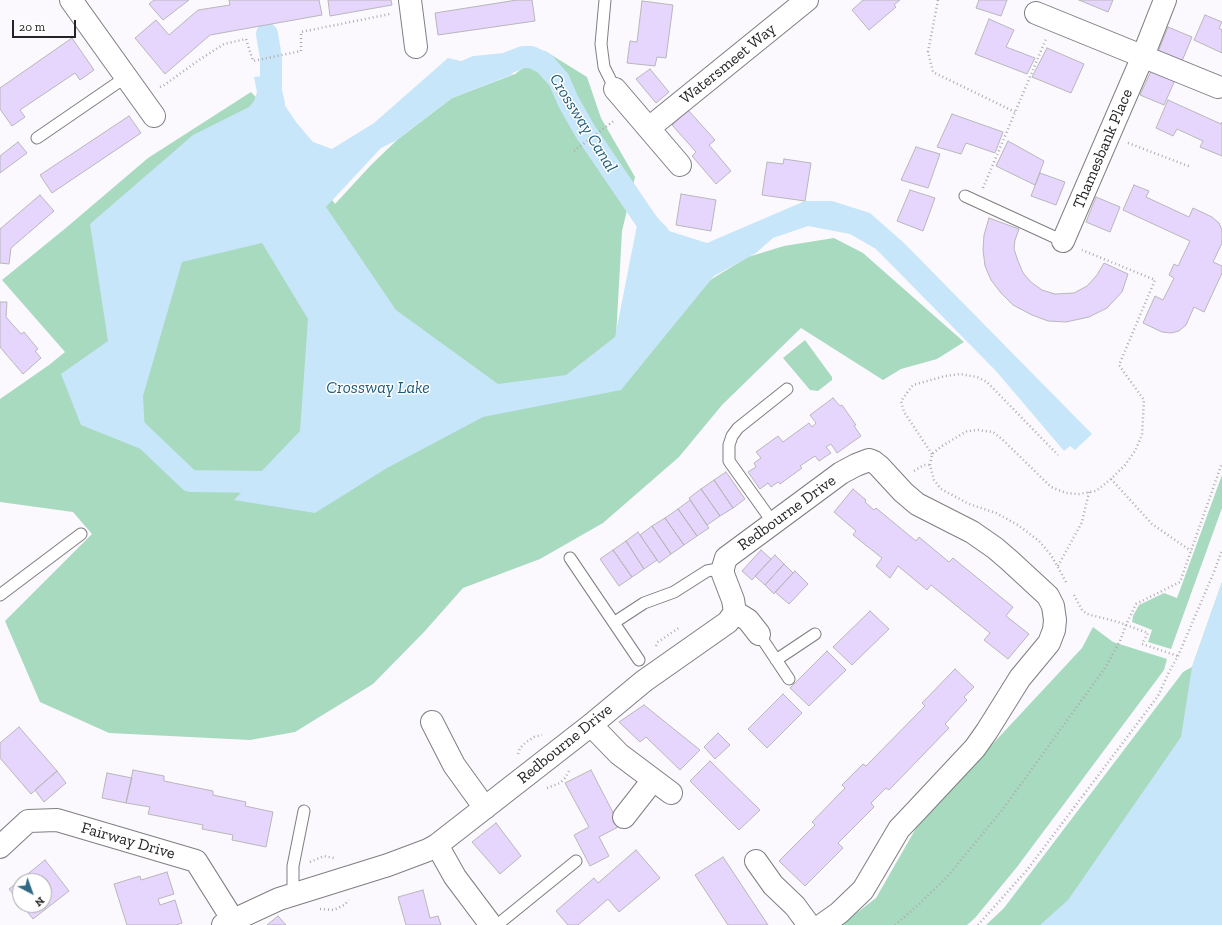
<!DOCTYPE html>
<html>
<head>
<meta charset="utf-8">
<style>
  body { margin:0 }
  #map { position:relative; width:1222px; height:925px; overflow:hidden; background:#fbf9fd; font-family:"Zilla Slab",serif }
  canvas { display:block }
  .north { position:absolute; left:12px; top:873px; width:40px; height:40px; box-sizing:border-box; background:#fff; border:1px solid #a7a7a8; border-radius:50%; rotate:139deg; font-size:11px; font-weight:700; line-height:16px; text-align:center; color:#242425 }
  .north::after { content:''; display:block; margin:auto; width:14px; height:18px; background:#316882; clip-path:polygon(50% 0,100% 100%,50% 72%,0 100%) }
  .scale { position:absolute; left:12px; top:20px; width:64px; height:18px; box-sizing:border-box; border:2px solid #242425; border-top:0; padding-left:5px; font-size:12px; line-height:14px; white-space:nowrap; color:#242425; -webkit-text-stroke:3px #fff; paint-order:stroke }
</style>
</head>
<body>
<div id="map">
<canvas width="1222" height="925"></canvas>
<div class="north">N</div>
<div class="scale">20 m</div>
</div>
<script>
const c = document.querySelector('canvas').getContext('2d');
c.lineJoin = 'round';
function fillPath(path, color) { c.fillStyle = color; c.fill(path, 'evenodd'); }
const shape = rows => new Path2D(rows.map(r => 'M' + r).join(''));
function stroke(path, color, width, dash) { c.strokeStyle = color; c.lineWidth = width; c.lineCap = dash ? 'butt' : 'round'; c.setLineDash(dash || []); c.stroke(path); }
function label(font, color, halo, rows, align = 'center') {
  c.font = font + ' "Zilla Slab",serif'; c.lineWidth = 3; c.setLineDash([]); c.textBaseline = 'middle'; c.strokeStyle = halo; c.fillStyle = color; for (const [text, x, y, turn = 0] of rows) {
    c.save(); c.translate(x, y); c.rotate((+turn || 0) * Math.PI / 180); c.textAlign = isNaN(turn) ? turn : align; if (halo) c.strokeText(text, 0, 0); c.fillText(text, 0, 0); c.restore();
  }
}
fillPath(shape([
  [545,51,587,77,601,118,635,177,622,231,616,337,748,257,784,246,834,238,863,253,964,342,937,359,901,369,883,380,801,328,722,405,679,457,603,523,540,559,463,588,424,632,373,684,295,732,250,740,109,733,40,702,5,621,92,534,73,512,0,502,0,399,49,365,65,352,2,280,67,227,148,158,251,92,285,128,335,204,371,165,397,140,452,98,515,74],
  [805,340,832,377,832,380,818,391,810,390,783,358],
  [1222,475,1222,508,1171,649,1148,642,1152,630,1132,622,1133,616,1139,605,1164,593,1177,598],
  [1222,582,1222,787,1123,925,986,925,1004,908,1183,672,1192,667],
  [1093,627,1113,642,1167,659,1164,670,1017,867,975,918,967,925,841,925,876,898,919,823,1082,648]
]), '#a7dabf');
fillPath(shape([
  [448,58,514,74,452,98,397,140,381,148,326,207,396,310,498,384,566,375,615,337,642,200,669,231,707,243,805,201,832,201,870,213,904,243,1092,434,1075,450,1070,446,1064,451,996,371,876,249,850,234,808,226,773,238,756,253,714,276,621,390,483,417,387,468,315,513,234,500,300,431,308,319,262,243,182,262,143,396,146,451,81,425,61,374,108,341,90,224,193,135,249,107,254,101,257,92,254,77,279,74,282,101,296,122,313,142,332,149,374,123],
  [1222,582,1222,925,1040,925,1068,900,1181,737,1192,667]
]), '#c7e6f9');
stroke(shape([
  [267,34,271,58,271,91,274,104],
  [456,79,468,70,475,67,505,64,523,57,531,57,544,63,559,80,568,101,585,131,649,225,658,234],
  [128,422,190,481,266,482]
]), '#c7e6f9', 22);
const building = shape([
  [154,0,189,0,163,20,149,4,154,0],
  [229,0,319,0,322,15,210,35,165,74,135,38,156,20,169,35,198,10,230,5,229,0],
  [328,0,391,0,392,5,330,16,328,0],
  [517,0,532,0,535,21,438,35,435,13,517,0],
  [863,0,900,0,894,5,896,7,869,30,852,10,863,0],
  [979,0,1007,0,1001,16,976,8,979,0],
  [1079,0,1113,0,1108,12,1079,0],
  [642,1,673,5,666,58,657,57,655,66,627,63,630,41,637,42,642,1],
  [1205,15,1222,22,1219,28,1222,30,1222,53,1194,40,1205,15],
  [989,19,1014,30,1006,47,1035,58,1027,74,975,54,989,19],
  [1168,27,1192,37,1182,61,1158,52,1168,27],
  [72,38,94,70,80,80,75,73,20,110,25,117,12,126,0,109,0,88,72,38],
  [1047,48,1084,64,1071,93,1032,77,1047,48],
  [650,69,669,92,656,103,636,79,650,69],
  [1151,71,1175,80,1164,105,1140,95,1151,71],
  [1168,100,1221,124,1222,122,1222,156,1200,147,1203,141,1177,129,1173,136,1156,128,1168,100],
  [688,110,715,140,709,145,731,171,716,184,692,156,696,152,672,125,688,110],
  [952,114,1003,132,995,153,966,143,961,154,937,147,952,114],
  [129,116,141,133,52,193,40,175,129,116],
  [1008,141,1044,161,1035,185,996,166,1008,141],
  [18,142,27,153,0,173,0,156,18,142],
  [916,147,940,154,928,188,901,180,916,147],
  [784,159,811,163,805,201,762,195,767,162,783,164,784,159],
  [1040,173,1065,182,1056,205,1031,196,1040,173],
  [1134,185,1149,191,1146,197,1189,217,1193,208,1212,217,1219,223,1222,230,1222,243,1213,262,1222,266,1222,273,1204,312,1194,307,1186,325,1179,331,1171,333,1162,332,1143,323,1155,296,1163,300,1174,278,1169,275,1174,264,1178,266,1190,241,1123,210,1134,185],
  [910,190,935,198,923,231,897,221,910,190],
  [681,194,716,200,711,231,676,225,681,194],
  [40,195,54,211,11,248,9,264,0,263,0,229,40,195],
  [1096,197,1120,207,1110,232,1086,222,1096,197],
  [989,218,1019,229,1015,240,1014,249,1018,261,1023,273,1031,282,1042,290,1055,294,1074,293,1087,286,1097,275,1104,263,1128,274,1122,292,1107,308,1089,317,1066,322,1048,321,1032,315,1013,305,1001,293,991,280,985,266,983,250,984,235,989,218],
  [0,302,7,302,6,317,21,334,24,332,38,349,35,351,41,358,23,374,0,347,0,302],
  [833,398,840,406,842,405,856,425,854,426,861,436,837,453,831,444,826,447,831,453,819,461,815,456,800,466,802,468,780,484,778,482,771,487,768,483,760,489,748,472,756,467,754,463,761,458,756,452,778,436,783,442,809,423,812,427,816,423,810,415,833,398],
  [726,472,745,499,733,508,714,480,726,472],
  [714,480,733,508,720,516,701,489,714,480],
  [701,489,720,516,707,525,689,498,701,489],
  [853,489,866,500,865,502,874,510,876,508,916,541,919,537,949,562,953,558,1013,607,1006,616,1029,634,1008,659,984,640,990,633,931,585,927,590,898,566,890,578,876,566,882,558,853,535,856,531,834,512,853,489],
  [690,500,709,528,697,536,678,509,690,500],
  [678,509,697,536,684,545,665,518,678,509],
  [665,518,684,545,671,554,652,526,665,518],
  [652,526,671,554,659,563,640,535,652,526],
  [638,532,657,560,644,569,626,541,638,532],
  [626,541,644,569,632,577,613,550,626,541],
  [613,550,632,577,619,586,600,559,613,550],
  [761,550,771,559,752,580,742,571,761,550],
  [775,555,784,564,765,585,755,576,775,555],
  [784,564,793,573,774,594,765,585,784,564],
  [795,571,808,584,789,604,775,592,795,571],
  [870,611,889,629,852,665,833,647,870,611],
  [827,651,846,670,809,706,790,688,827,651],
  [955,669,974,687,964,697,967,700,945,724,949,728,889,790,886,788,871,803,874,807,838,843,843,848,805,886,779,861,815,825,812,822,845,788,842,785,863,764,866,766,925,706,922,703,955,669],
  [783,694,802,713,767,748,748,729,783,694],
  [644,705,700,750,680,770,646,737,640,742,619,722,644,705],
  [19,727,57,771,31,794,0,758,0,743,19,727],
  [718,733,730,745,715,759,704,747,718,733],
  [710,761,760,810,739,830,690,781,710,761],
  [133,770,164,776,164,781,213,791,213,795,246,802,245,806,273,812,266,847,232,840,233,835,202,829,203,825,148,814,150,807,126,803,133,770],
  [591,770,620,826,599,837,609,856,590,866,574,835,589,827,565,783,591,770],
  [57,771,66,783,44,802,35,790,57,771],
  [107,773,132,778,126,803,102,798,107,773],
  [496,823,521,856,500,874,472,842,496,823],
  [636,850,660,878,619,912,608,899,578,925,568,925,556,911,594,878,598,883,636,850],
  [723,857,768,925,728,925,695,875,723,857],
  [45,860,69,891,33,919,22,905,44,905,44,881,20,881,20,903,9,889,45,860],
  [167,872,174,894,158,899,160,905,175,900,182,923,176,925,127,925,114,884,140,876,141,880,167,872],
  [423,890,430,918,438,916,441,925,406,925,398,897,423,890],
  [278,916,286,925,267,925,278,916]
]);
fillPath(building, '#e6d5fc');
stroke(building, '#b8b7ba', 1);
const service = shape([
  [605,0,601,44,604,67,615,89],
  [37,138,126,77],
  [965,196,1063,241],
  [774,524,729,461,729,445,732,436,738,428,787,389],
  [570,558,639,660],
  [0,595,81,534],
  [615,622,644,603,674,592,707,571,723,568],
  [759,634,789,679],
  [776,660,815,634],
  [293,894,293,866,304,811],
  [497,925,576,861]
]);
const minor = shape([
  [71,0,154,116],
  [410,0,416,47],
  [1036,13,1218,87],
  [615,89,680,165],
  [649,128,807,0],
  [1063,241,1143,56,1165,0],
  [735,612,748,620,759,634],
  [432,722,454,765,485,808],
  [591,725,619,754,671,793],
  [624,817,653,780],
  [437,845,455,877,491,925],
  [0,847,28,821,57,820,196,861,233,920],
  [756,861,773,885,795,906,809,925],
  [223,925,279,899,388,865,428,850,437,845,591,725,644,681,728,622,735,612,733,600,723,574,723,568,726,558,841,473,856,465,869,460,874,462,879,466,903,492,917,504,972,532,995,548,1009,560,1048,596,1053,606,1055,620,1054,630,1049,643,1020,678,987,731,975,748,917,810,899,829,863,890,839,913,822,925]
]);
stroke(service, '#7f7e81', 13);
stroke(minor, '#7f7e81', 24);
stroke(shape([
  [938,0,928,52,933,72,1015,112],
  [160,87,163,86,199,60,224,44,246,39,253,61,301,51,301,32,390,14],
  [1128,143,1191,167],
  [574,151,615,120],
  [983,188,1046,39],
  [932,454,904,412,901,401,913,385,945,376,960,374,977,377,987,382,1058,455],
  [914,471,924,465,930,465],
  [1111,479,1152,524,1191,551],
  [1058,566,1082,522,1089,492],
  [1066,582,1051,555,1039,541,1018,525,996,513,969,504,941,489,934,480,930,465,932,454,942,446,967,431,978,430,993,432,1002,439,1051,487,1066,493,1079,494,1096,491,1111,479,1125,465,1135,451,1142,435,1144,400,1119,365,1155,280,1082,250],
  [1074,595,1082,610,1087,614,1118,622,1148,633,1142,644,1178,656],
  [656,646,658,642,680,627],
  [518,754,520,748,525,743,534,737,542,735],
  [547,788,560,783,565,778,569,771],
  [310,862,324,856,334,858],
  [320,909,334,910,344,905,349,900],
  [895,925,916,907,947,877,1003,809,1105,668,1120,641,1126,625,1136,604,1180,582,1222,463],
  [978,925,1027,870,1158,696,1169,672,1178,656,1214,572,1222,550]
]), '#adabae', 2.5, [1, 3]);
stroke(service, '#fff', 11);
stroke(minor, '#fff', 22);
label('16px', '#242425', '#fff', [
  ["Watersmeet Way",728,64,-39],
  ["Thamesbank Place",1103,149,-67],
  ["Redbourne Drive",787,513,-36],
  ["Redbourne Drive",565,744,-39],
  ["Fairway Drive",128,841,16]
]);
label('italic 17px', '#1d5b79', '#fff', [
  ["Crossway Canal",583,123,58],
  ["Crossway Lake",378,388]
]);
</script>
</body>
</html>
